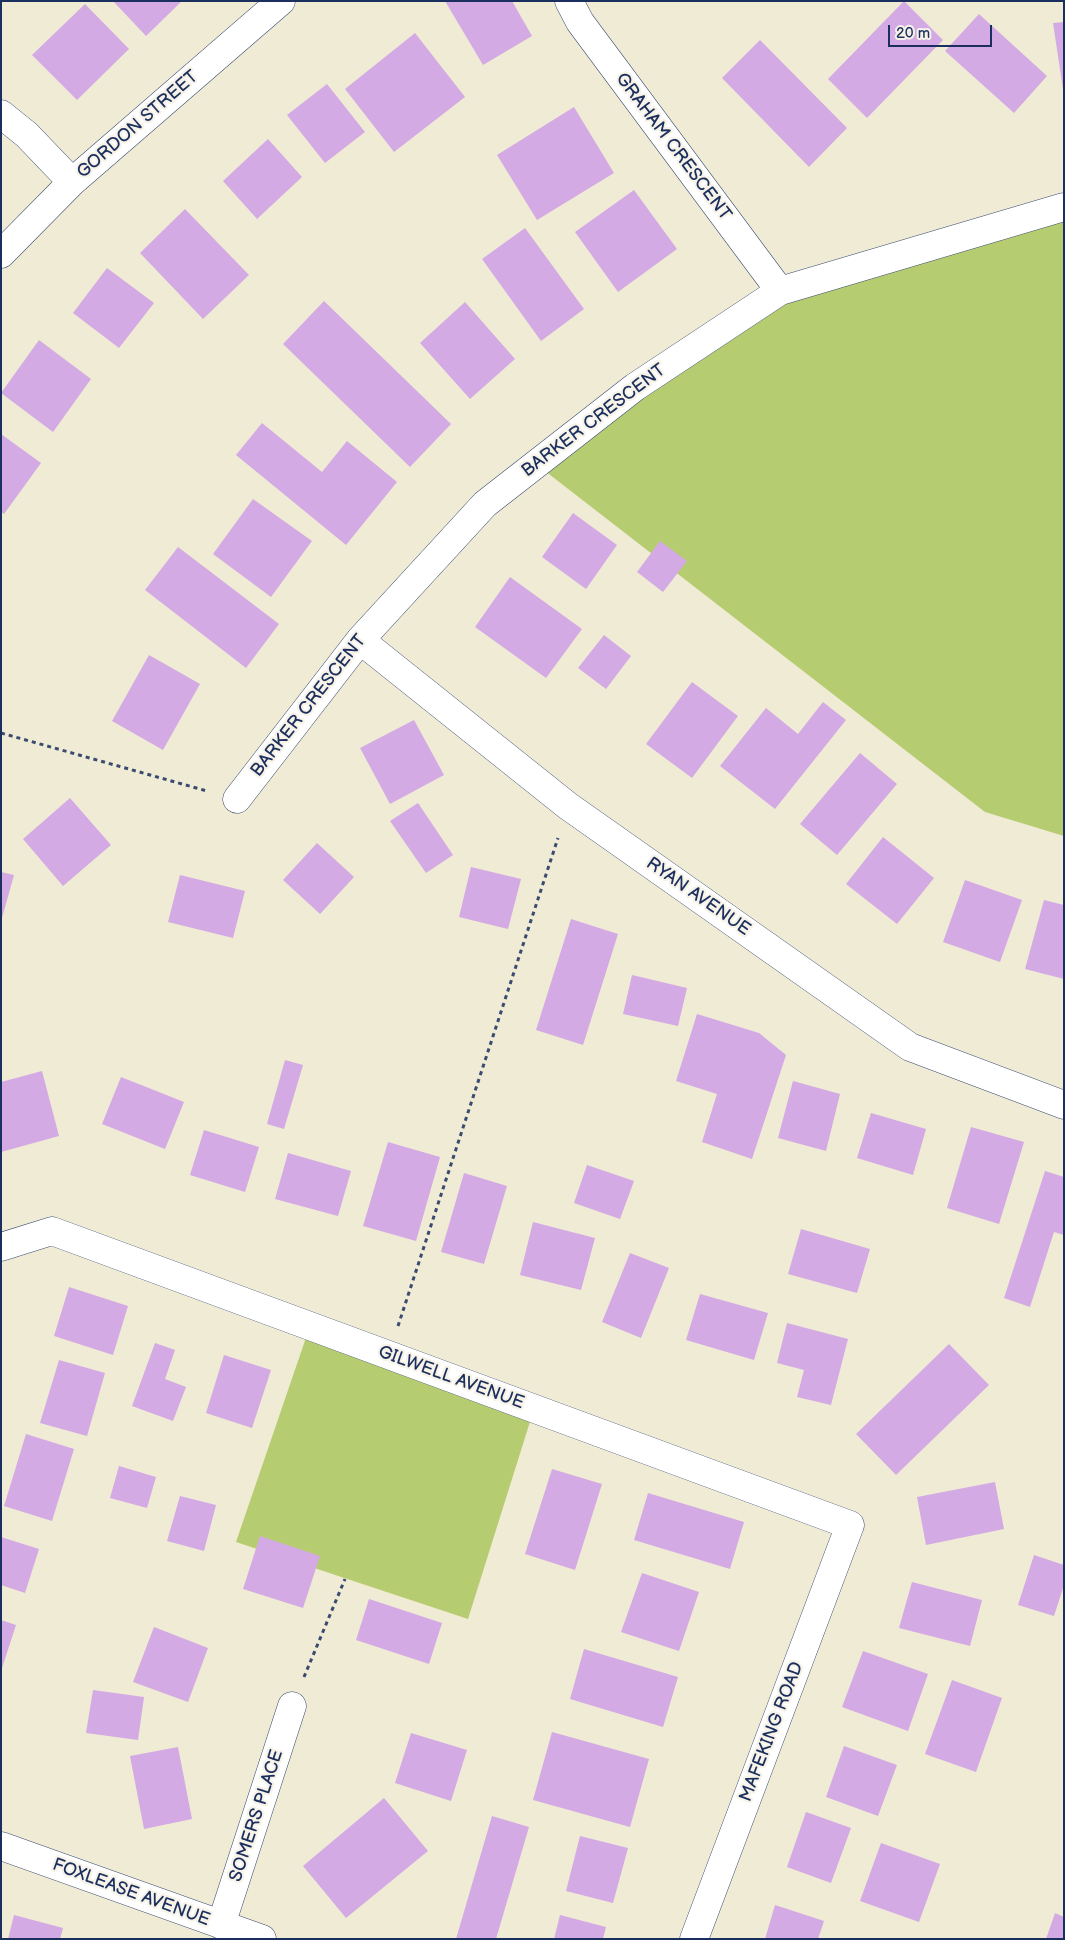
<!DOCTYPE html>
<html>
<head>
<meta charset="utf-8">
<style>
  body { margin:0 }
  #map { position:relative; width:1065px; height:1940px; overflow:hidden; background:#f0ebd5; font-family:"Balsamiq Sans",sans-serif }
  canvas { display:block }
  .frame { position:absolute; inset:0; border:2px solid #1b2f5e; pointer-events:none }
  .scale { position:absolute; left:888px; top:25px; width:104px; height:22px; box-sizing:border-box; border:2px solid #1b2f5e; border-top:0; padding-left:6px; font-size:15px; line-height:18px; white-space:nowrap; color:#1b2f5e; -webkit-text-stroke:4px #f7f3e8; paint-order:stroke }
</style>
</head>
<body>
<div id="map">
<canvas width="1065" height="1940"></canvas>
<div class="frame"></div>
<div class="scale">20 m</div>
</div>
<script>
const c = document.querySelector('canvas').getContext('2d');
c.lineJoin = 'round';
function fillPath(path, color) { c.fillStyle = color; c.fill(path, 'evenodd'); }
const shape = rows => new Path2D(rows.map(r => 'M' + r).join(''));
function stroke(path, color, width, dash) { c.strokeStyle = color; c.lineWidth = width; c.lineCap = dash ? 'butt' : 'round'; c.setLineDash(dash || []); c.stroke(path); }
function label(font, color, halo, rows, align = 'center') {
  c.font = font + ' "Balsamiq Sans",sans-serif'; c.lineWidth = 4.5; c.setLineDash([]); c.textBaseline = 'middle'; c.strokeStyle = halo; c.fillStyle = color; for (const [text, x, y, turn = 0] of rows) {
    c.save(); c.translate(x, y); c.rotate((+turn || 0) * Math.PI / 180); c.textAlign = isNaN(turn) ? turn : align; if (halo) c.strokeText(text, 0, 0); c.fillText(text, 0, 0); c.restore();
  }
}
fillPath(shape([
  [1064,207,1064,836,985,812,536,464,780,291],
  [310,1326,534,1409,468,1619,236,1542]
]), '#b6cc70');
fillPath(shape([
  [113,1,182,1,146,36],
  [445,1,512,1,532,36,483,65],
  [904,1,943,40,867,118,828,79],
  [85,4,129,49,77,100,32,55],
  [979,14,1047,76,1014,113,945,51],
  [1064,22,1064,89,1063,89,1053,23],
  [415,33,465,97,394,152,345,89],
  [760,40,847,128,809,167,722,78],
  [327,84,365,132,325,163,287,115],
  [574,107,614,173,537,220,497,155],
  [268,139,302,177,257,219,223,181],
  [634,190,677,249,618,292,575,232],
  [185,209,249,275,203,319,140,253],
  [525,228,584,309,541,341,482,259],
  [107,268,154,303,119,348,73,313],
  [324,301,451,424,410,467,283,344],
  [465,302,515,359,470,399,420,343],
  [39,340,91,379,53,432,1,393],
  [262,423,322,472,347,441,397,482,346,545,236,455],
  [1,434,41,463,4,514,1,512],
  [253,499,312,541,271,597,213,554],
  [573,513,617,545,586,589,542,557],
  [660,541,687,561,663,592,637,572],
  [178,547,279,624,246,668,145,590],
  [510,577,582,629,546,678,475,627],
  [604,635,631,656,606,689,578,668],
  [149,655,200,684,163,750,112,721],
  [692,682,738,716,692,778,646,744],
  [823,702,846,720,775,809,720,766,766,708,798,734],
  [414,720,444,775,390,804,360,748],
  [860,753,897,784,837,855,800,824],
  [70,798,111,845,63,886,23,839],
  [418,803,453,855,426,873,390,821],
  [883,837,934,878,897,924,846,884],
  [317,843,354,877,320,914,283,880],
  [471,867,521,879,508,929,459,917],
  [1,872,14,875,2,918,1,918],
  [180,875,245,891,233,938,168,922],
  [965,880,1022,900,1000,962,943,942],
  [1044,900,1064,905,1064,979,1025,969],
  [571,919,618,934,583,1045,536,1030],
  [632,975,687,988,678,1026,623,1014],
  [697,1014,759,1033,786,1055,752,1159,702,1142,717,1094,676,1081],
  [285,1060,303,1065,284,1129,267,1124],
  [42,1071,59,1136,1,1152,1,1082],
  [121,1077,184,1102,165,1149,102,1124],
  [793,1081,840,1094,826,1151,778,1138],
  [871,1113,926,1129,913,1175,857,1158],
  [971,1127,1024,1142,999,1224,947,1208],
  [204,1130,259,1147,245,1192,190,1175],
  [388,1142,440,1157,416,1241,363,1226],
  [288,1153,351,1171,338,1216,275,1199],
  [587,1165,634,1181,620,1219,574,1203],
  [1045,1171,1064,1177,1064,1235,1054,1232,1030,1307,1004,1298],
  [464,1173,507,1186,484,1264,441,1252],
  [533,1222,595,1238,581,1290,520,1275],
  [801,1229,870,1249,857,1293,788,1274],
  [630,1253,669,1268,641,1338,602,1322],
  [69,1287,128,1306,113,1355,54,1336],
  [700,1294,768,1313,754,1360,686,1340],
  [787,1323,848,1339,831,1405,797,1397,804,1370,777,1363],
  [155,1343,175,1350,165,1379,186,1387,173,1421,132,1406],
  [949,1344,989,1385,896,1475,856,1434],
  [224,1355,271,1370,252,1428,206,1413],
  [59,1360,105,1373,87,1436,40,1423],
  [26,1434,74,1449,52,1521,4,1506],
  [119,1466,156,1477,147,1508,110,1498],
  [552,1469,602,1484,575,1570,525,1554],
  [995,1482,1004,1529,926,1545,917,1497],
  [648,1493,744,1522,730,1569,634,1540],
  [180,1496,216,1505,204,1551,167,1541],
  [260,1536,320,1556,303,1608,243,1589],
  [1,1537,39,1549,25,1593,1,1585],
  [1034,1555,1064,1565,1064,1585,1054,1616,1018,1605],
  [642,1573,699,1592,679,1651,621,1632],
  [912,1582,982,1600,970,1646,899,1628],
  [369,1599,442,1623,429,1664,356,1640],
  [1,1620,16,1625,2,1668,1,1668],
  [154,1627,208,1648,188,1702,133,1682],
  [584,1649,678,1677,663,1727,570,1699],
  [863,1651,928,1674,908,1731,842,1707],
  [952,1680,1002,1698,976,1772,925,1754],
  [93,1690,144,1697,138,1740,86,1733],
  [552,1732,649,1759,630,1827,533,1800],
  [411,1733,467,1750,451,1801,395,1783],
  [844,1746,897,1765,878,1816,826,1797],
  [178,1747,192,1819,144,1829,130,1756],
  [384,1798,428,1851,346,1918,303,1866],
  [806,1812,851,1828,831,1883,787,1867],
  [492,1816,529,1827,496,1939,456,1939],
  [580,1836,628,1848,613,1903,566,1891],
  [881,1843,940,1864,919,1922,860,1901],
  [775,1905,824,1921,818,1939,765,1939],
  [1055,1913,1064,1917,1064,1939,1046,1939],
  [14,1915,63,1928,60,1939,8,1939],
  [560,1915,606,1927,603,1939,554,1939]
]), '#d3aae4');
const street = shape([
  [569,1,580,22,780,291],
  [1,114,27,135,72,182],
  [1,254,72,182,281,1],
  [360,640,568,806,910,1047,1064,1105],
  [237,799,360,640,485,504,635,387,780,291,1064,207],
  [1,1247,52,1231,850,1525,694,1939],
  [1,1846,262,1939],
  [221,1925,292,1706]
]);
stroke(street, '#3b4b70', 29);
stroke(shape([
  [1,733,207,791],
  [398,1326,558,838],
  [304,1677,345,1579]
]), '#3b4b70', 3, [4, 4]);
stroke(street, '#fff', 28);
label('18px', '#1b2f5e', '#f7f3e8', [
  ["GORDON STREET",138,125,-41],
  ["GRAHAM CRESCENT",673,147,53],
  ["BARKER CRESCENT",594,421,-37],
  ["BARKER CRESCENT",309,706,-52],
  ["RYAN AVENUE",698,897,35],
  ["GILWELL AVENUE",451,1378,20],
  ["MAFEKING ROAD",772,1732,-69],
  ["SOMERS PLACE",257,1816,-72],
  ["FOXLEASE AVENUE",131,1893,20]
]);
</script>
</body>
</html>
